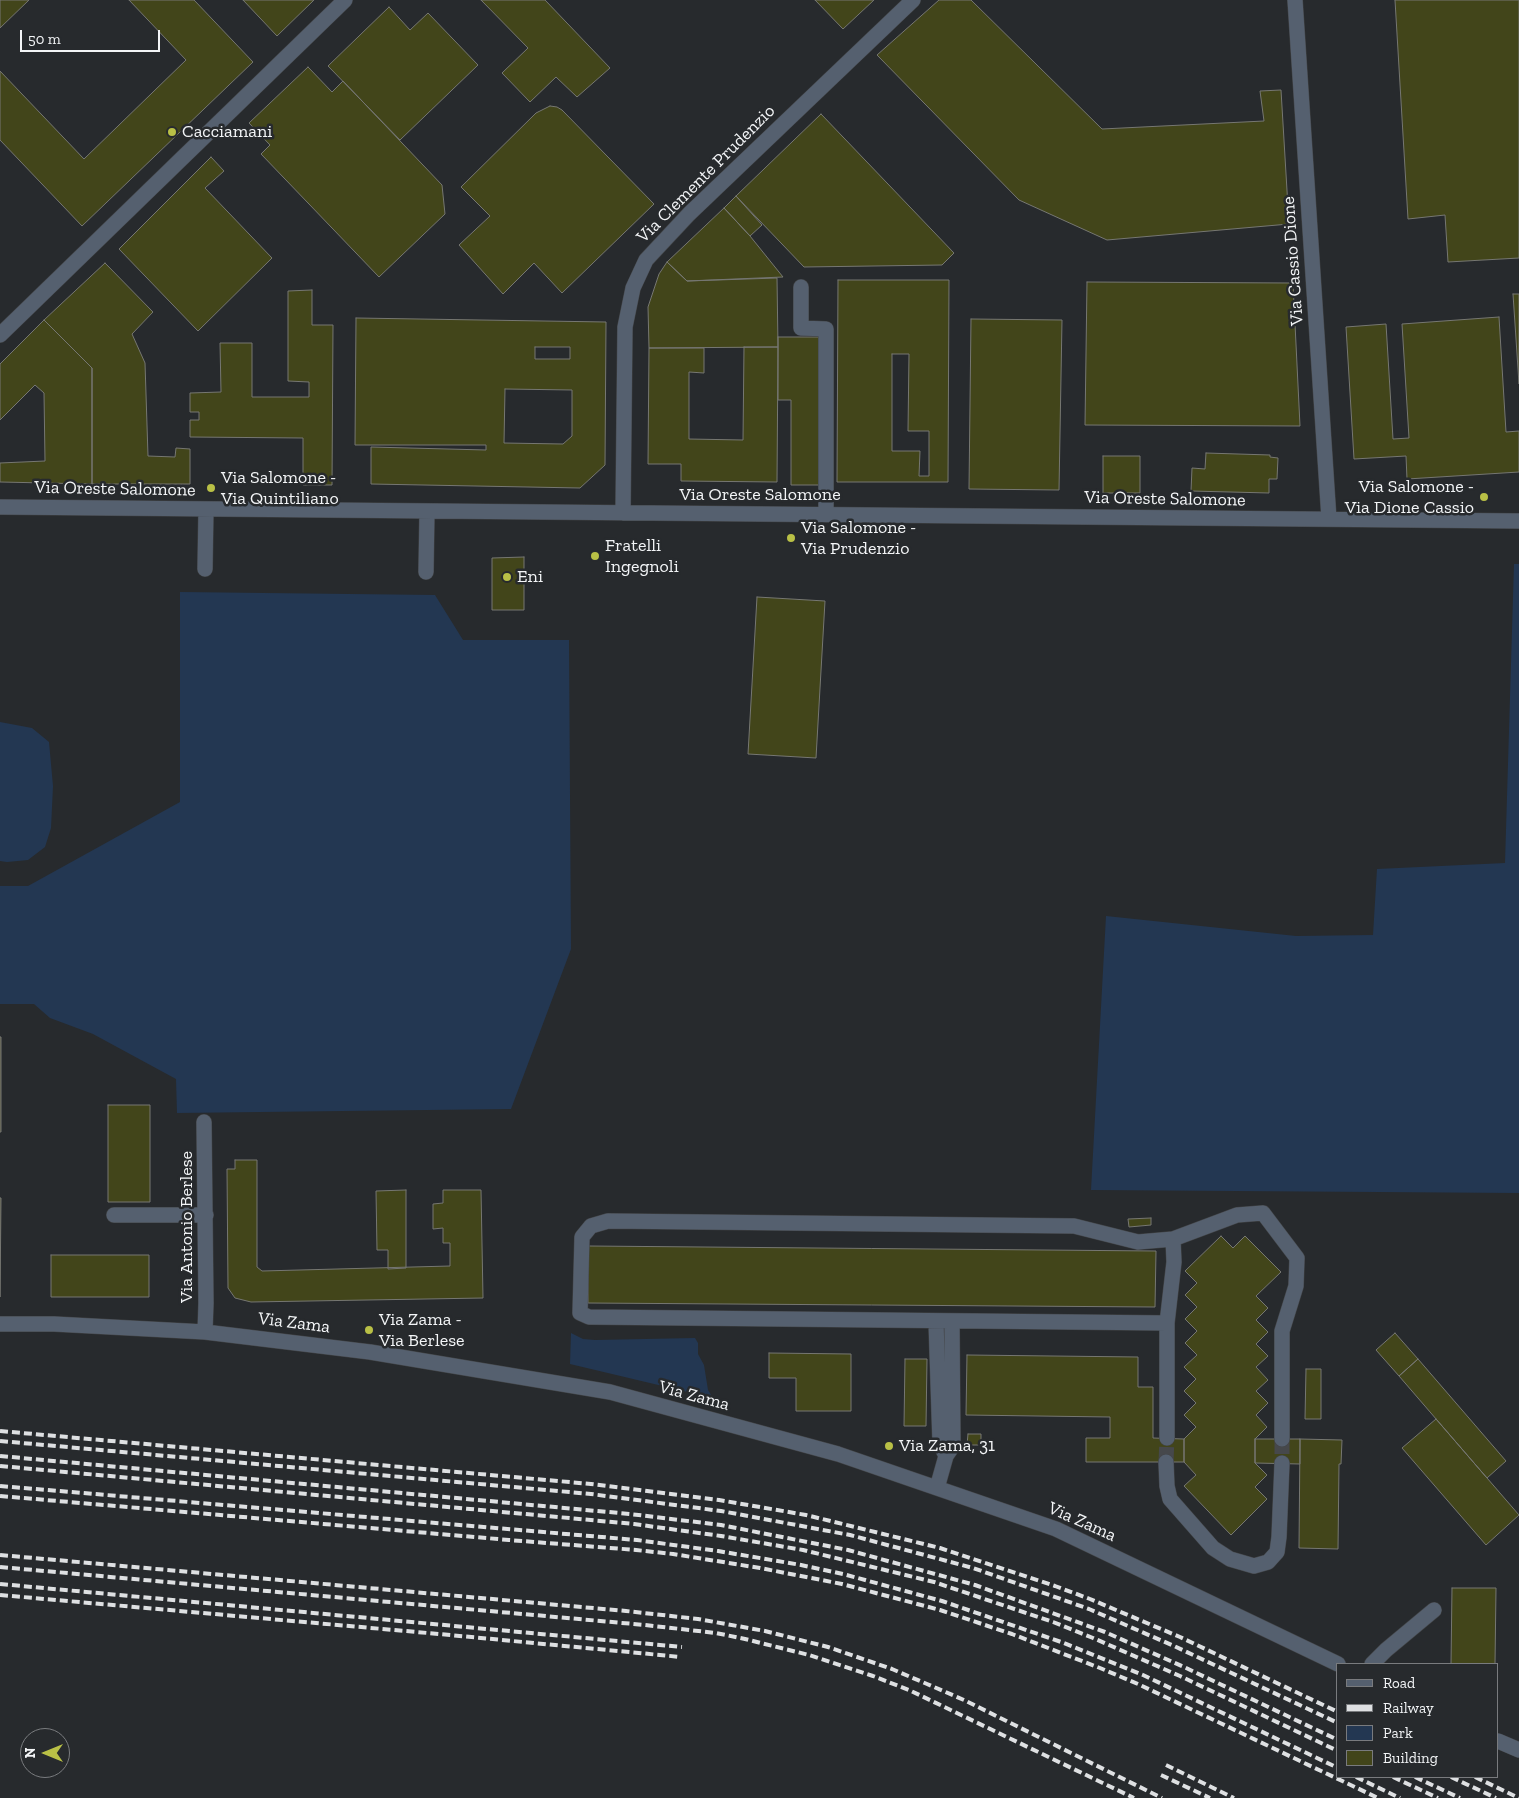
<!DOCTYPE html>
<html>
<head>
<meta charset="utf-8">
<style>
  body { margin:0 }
  #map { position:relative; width:1519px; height:1798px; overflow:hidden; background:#272a2d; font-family:"Zilla Slab",serif }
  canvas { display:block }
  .legend { position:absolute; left:1336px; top:1663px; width:162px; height:115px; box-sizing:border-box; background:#272a2d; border:1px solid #797b7e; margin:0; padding:6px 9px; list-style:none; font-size:15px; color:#f3f5f7 }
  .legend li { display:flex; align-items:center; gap:10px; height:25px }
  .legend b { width:25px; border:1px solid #797b7e }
  .north { position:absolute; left:20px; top:1728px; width:50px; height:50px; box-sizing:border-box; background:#272a2d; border:1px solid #797b7e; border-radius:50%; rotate:270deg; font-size:14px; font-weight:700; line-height:20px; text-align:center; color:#f3f5f7 }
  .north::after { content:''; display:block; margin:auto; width:18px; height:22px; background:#b9c046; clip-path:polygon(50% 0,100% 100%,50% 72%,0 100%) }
  .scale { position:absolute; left:20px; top:30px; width:140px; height:22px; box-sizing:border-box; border:2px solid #f3f5f7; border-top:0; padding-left:6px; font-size:15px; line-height:18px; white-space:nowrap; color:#f3f5f7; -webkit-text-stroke:4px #272a2d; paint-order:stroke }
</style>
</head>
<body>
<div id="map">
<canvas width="1519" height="1798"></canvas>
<ul class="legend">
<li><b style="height:6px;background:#55606f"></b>Road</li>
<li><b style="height:6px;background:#dee0e2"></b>Railway</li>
<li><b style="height:14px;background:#233752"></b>Park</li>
<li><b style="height:14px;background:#42451a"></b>Building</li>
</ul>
<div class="north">N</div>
<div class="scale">50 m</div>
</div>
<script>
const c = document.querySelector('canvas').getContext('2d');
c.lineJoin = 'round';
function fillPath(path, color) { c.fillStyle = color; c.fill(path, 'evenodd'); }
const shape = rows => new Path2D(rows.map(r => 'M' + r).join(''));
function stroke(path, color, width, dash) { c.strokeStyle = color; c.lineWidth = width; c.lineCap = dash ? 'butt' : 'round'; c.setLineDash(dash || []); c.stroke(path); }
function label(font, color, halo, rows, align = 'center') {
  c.font = font + ' "Zilla Slab",serif'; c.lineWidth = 5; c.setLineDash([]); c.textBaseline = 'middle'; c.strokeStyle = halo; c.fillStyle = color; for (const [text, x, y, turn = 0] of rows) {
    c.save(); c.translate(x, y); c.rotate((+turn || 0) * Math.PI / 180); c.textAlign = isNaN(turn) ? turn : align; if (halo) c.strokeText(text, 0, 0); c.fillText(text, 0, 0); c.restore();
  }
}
fillPath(shape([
  [1514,564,1519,564,1519,1193,1091,1190,1106,916,1296,936,1373,935,1377,869,1505,863],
  [180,592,435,595,463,640,569,640,571,949,511,1109,177,1113,176,1079,93,1034,50,1018,34,1004,0,1004,0,886,28,886,180,802],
  [0,722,32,728,49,742,53,786,51,828,45,847,28,860,7,862,0,861],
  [571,1333,583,1339,595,1340,695,1338,698,1343,698,1354,704,1365,708,1390,713,1398,570,1364]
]), '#233752');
const building = shape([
  [0,0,29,0,0,28,0,0],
  [129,0,194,0,253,62,82,226,0,140,0,71,84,159,186,60,129,0],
  [243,0,314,0,277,36,243,0],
  [481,0,545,0,610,68,577,97,556,77,530,102,502,73,528,48,481,0],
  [815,0,874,0,843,29,815,0],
  [939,0,971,0,1102,129,1264,121,1260,91,1281,90,1289,224,1107,240,1019,200,877,55,939,0],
  [1395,0,1519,0,1519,258,1448,262,1445,215,1408,219,1395,0],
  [389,7,410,30,428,13,478,65,400,140,328,66,389,7],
  [308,67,332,92,343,81,442,185,445,214,379,277,261,154,270,145,249,123,308,67],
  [550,106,557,107,562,110,654,204,562,293,534,263,503,294,459,245,490,216,461,187,536,113,550,106],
  [821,114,954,253,942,265,804,267,736,196,821,114],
  [211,157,224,171,205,188,272,258,198,331,119,249,211,157],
  [736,196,762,225,750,236,724,208,736,196],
  [724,208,750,236,783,277,687,281,667,262,724,208],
  [667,262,687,281,777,278,778,347,649,348,648,307,659,274,667,262],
  [105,263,153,312,132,334,145,363,148,456,175,457,176,448,190,449,190,484,92,484,92,368,44,320,105,263],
  [838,280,949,280,948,482,837,482,838,280],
  [892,354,909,354,908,431,929,431,929,476,919,476,920,451,892,451,892,354],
  [1087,282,1293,283,1300,426,1085,425,1087,282],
  [312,290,312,325,333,325,332,485,303,485,303,438,190,437,190,420,199,420,199,412,190,412,190,393,221,392,220,343,252,343,252,397,309,397,309,382,288,381,288,291,312,290],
  [1513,294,1519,294,1519,384,1513,294],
  [1499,317,1506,432,1519,431,1519,472,1407,479,1406,456,1354,459,1346,327,1386,324,1393,439,1409,438,1402,324,1499,317],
  [356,318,606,322,605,465,580,488,371,484,371,447,486,450,486,445,355,445,356,318],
  [535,347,570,347,570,359,535,359,535,347],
  [505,389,572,390,572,436,563,444,504,443,505,389],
  [971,319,1062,320,1059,490,969,489,971,319],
  [44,320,92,368,92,484,0,482,0,463,45,461,44,393,35,385,0,420,0,364,44,320],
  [778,337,819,337,820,485,791,485,791,400,778,400,778,337],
  [744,347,778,347,777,482,681,481,681,464,648,464,649,348,704,348,704,373,689,372,689,439,743,440,744,347],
  [1206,453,1270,455,1270,457,1278,458,1277,479,1269,479,1269,493,1191,491,1192,468,1205,469,1206,453],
  [1103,456,1140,456,1140,493,1103,493,1103,456],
  [524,557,524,610,492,610,492,558,524,557],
  [757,597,825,601,816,758,748,754,757,597],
  [0,1037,1,1037,1,1132,0,1132,0,1037],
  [108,1105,150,1105,150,1202,108,1202,108,1105],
  [235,1160,257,1160,257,1267,262,1271,450,1266,450,1243,443,1243,443,1228,433,1229,433,1204,443,1203,443,1190,481,1190,483,1298,251,1302,235,1298,228,1288,227,1169,235,1169,235,1160],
  [406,1190,406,1268,388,1269,388,1250,377,1250,376,1191,406,1190],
  [0,1198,1,1198,0,1297,0,1198],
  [1151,1218,1151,1225,1129,1227,1128,1219,1151,1218],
  [1221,1236,1233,1248,1245,1236,1281,1272,1256,1296,1268,1308,1256,1320,1268,1332,1256,1344,1268,1356,1256,1367,1268,1380,1256,1391,1268,1403,1256,1415,1267,1427,1255,1439,1255,1463,1267,1475,1255,1487,1267,1499,1231,1535,1184,1486,1196,1475,1184,1462,1184,1439,1196,1427,1184,1415,1196,1403,1184,1391,1196,1379,1184,1367,1197,1355,1185,1343,1197,1331,1185,1319,1197,1307,1185,1295,1197,1283,1185,1271,1221,1236],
  [588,1246,1156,1251,1155,1307,588,1303,588,1246],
  [51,1255,149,1255,149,1297,51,1297,51,1255],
  [1395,1333,1418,1359,1399,1376,1376,1350,1395,1333],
  [769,1353,851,1354,851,1411,796,1411,796,1378,769,1378,769,1353],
  [967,1355,1138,1357,1138,1387,1153,1387,1153,1438,1184,1439,1184,1462,1086,1462,1086,1438,1110,1438,1110,1417,966,1415,967,1355],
  [905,1359,927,1359,926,1426,904,1426,905,1359],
  [1418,1359,1506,1461,1487,1478,1399,1376,1418,1359],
  [1306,1369,1321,1369,1321,1419,1305,1419,1306,1369],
  [1436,1419,1519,1515,1486,1545,1402,1448,1436,1419],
  [968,1434,981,1434,981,1445,967,1445,968,1434],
  [1255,1439,1300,1439,1300,1464,1255,1463,1255,1439],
  [1300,1439,1342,1440,1341,1464,1339,1464,1338,1549,1299,1548,1300,1439],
  [1452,1588,1496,1588,1495,1664,1451,1664,1452,1588]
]);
fillPath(building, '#42451a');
stroke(building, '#767772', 1);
stroke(shape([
  [1282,1439,1282,1463],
  [1166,1462,1167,1438]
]), '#46484b', 15, [15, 8]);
const minor = shape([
  [1295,0,1329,519],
  [801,287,801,328,826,329,826,514],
  [0,335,345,0],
  [0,507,1519,521],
  [623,513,625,327,633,288,646,260,689,214,913,0],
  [205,569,206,509],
  [426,572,427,511],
  [204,1122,206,1303,205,1332],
  [114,1215,206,1215],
  [936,1322,940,1444,946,1456],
  [1167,1323,589,1317,580,1313,582,1237,591,1226,608,1221,1074,1226,1138,1242,1173,1239,1237,1215,1263,1213,1297,1258,1296,1286,1282,1331,1282,1439],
  [0,1324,54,1324,205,1332,370,1352,610,1392,838,1454,1056,1529,1338,1664],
  [1167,1438,1167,1323,1174,1262,1173,1239],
  [1166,1462,1167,1486,1170,1499,1213,1548,1230,1559,1254,1566,1268,1562,1277,1552,1279,1537,1282,1463],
  [937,1488,946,1456,953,1446,952,1322],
  [1372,1664,1386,1650,1434,1610],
  [1498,1741,1519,1750]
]);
stroke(minor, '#444649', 16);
stroke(minor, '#55606f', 15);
stroke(shape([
  [0,1431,591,1484,719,1500,806,1515,940,1548,1055,1586,1090,1599,1180,1637,1338,1712],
  [0,1441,591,1494,721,1511,850,1535,973,1568,1089,1609,1174,1646,1338,1723],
  [0,1456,630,1514,721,1525,848,1550,975,1585,1105,1632,1184,1667,1338,1740],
  [0,1466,634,1524,721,1536,803,1550,934,1582,1053,1622,1093,1638,1180,1676,1338,1751],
  [0,1486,637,1540,718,1551,801,1565,843,1574,942,1601,1064,1643,1143,1675,1338,1768],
  [0,1496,509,1540,636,1550,673,1554,760,1568,842,1584,940,1610,1012,1634,1100,1668,1138,1684,1378,1798],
  [0,1555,626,1611,698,1619,765,1631,828,1647,892,1669,927,1684,964,1700,1162,1798],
  [0,1567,645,1625,716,1633,745,1639,809,1655,873,1676,909,1690,1134,1798],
  [0,1584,682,1647],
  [0,1595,439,1634,681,1657],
  [1166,1765,1234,1798],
  [1161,1775,1210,1798],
  [1356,1777,1400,1798],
  [1393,1777,1438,1798],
  [1415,1777,1460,1798],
  [1451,1777,1496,1798],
  [1475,1777,1519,1798]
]), '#dee0e2', 4, [8, 4]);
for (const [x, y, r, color] of [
  [172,132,5,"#b9c046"],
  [211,488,5,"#b9c046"],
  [1484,497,5,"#b9c046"],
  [791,538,5,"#b9c046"],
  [595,556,5,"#b9c046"],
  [507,577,5,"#b9c046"],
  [369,1330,5,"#b9c046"],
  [889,1446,5,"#b9c046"]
]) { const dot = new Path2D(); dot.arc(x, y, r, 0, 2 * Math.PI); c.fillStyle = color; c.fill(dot); stroke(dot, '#272a2d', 2); }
label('18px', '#f3f5f7', '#272a2d', [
  ["Cacciamani",182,132],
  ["Via Salomone -",221,478],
  ["Via Quintiliano",221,499],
  ["Via Salomone -",1474,487,"right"],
  ["Via Dione Cassio",1474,508,"right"],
  ["Via Salomone -",801,528],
  ["Via Prudenzio",801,549],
  ["Fratelli",605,546],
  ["Ingegnoli",605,567],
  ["Eni",517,577],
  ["Via Zama -",379,1320],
  ["Via Berlese",379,1341],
  ["Via Zama, 31",899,1446]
], 'left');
label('18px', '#f3f5f7', '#272a2d', [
  ["Via Clemente Prudenzio",706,174,-45],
  ["Via Cassio Dione",1293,261,-94],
  ["Via Oreste Salomone",115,489,1],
  ["Via Oreste Salomone",760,495],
  ["Via Oreste Salomone",1165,499,1],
  ["Via Antonio Berlese",187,1227,-90],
  ["Via Zama",294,1323,7],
  ["Via Zama",694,1396,15],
  ["Via Zama",1082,1522,24]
]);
</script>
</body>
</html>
